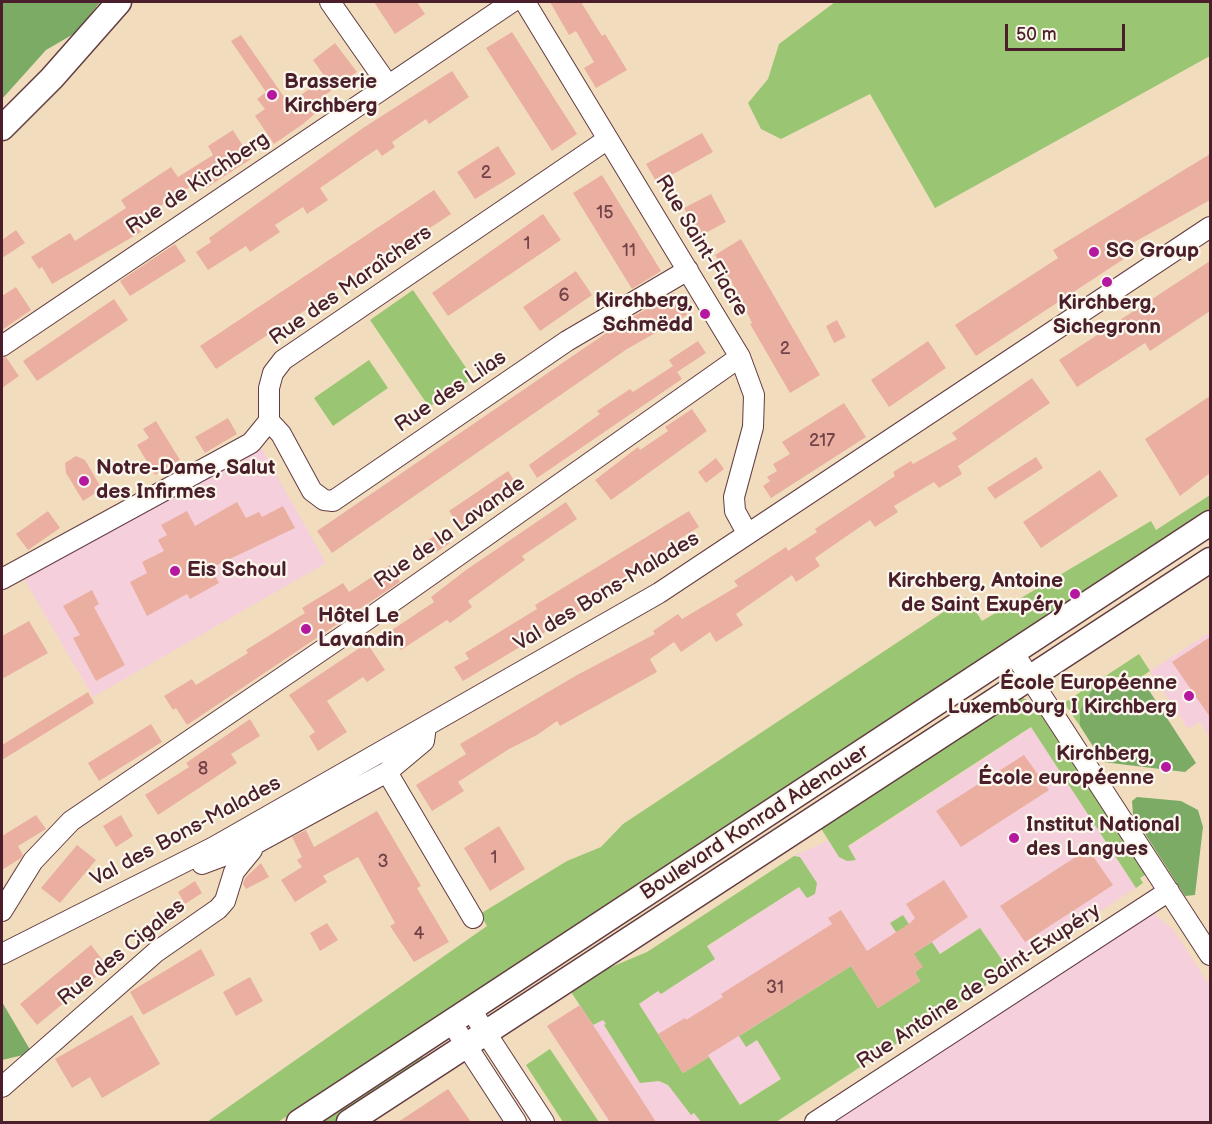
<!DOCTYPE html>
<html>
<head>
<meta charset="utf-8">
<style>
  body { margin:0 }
  #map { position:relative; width:1212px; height:1124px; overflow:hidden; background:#f1ddbd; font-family:"Balsamiq Sans",sans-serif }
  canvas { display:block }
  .frame { position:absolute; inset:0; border:3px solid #4a1f2b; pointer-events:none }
  .scale { position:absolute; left:1005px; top:24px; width:120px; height:27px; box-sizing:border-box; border:3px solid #4a1f2b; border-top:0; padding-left:8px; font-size:18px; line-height:21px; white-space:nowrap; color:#4a1f2b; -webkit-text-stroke:4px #fbf7ec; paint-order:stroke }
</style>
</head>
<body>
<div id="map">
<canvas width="1212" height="1124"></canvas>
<div class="frame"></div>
<div class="scale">50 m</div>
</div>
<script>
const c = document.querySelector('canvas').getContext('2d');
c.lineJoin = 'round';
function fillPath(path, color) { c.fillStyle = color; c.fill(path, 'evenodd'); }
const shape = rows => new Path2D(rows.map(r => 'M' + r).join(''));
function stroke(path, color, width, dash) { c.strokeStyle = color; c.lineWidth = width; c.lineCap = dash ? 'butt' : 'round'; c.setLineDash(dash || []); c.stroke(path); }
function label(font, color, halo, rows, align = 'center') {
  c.font = font + ' "Balsamiq Sans",sans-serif'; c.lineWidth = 4.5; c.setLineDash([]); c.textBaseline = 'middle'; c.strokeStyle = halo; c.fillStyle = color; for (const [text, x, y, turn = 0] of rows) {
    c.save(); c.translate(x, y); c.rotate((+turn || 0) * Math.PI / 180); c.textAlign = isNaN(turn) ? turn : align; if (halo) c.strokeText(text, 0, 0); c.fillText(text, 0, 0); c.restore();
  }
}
fillPath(shape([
  [262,449,326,563,93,697,24,579],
  [1210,632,1210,738,1200,722,1188,729,1150,671],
  [1032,727,1136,888,1009,970,980,928,939,954,924,948,902,915,899,930,923,967,920,981,878,1008,739,1035,746,1047,757,1040,781,1079,740,1105,709,1057,683,1073,639,1004,658,991,661,994,715,959,707,947,800,886,807,898,800,857,794,856,829,840,840,857,856,860,848,847],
  [1153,913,1173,929,1210,986,1210,1122,831,1122],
  [580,1005,593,1025,603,1019,606,1024,604,1026,640,1083,659,1081,668,1085,691,1114,694,1112,701,1122,609,1122,547,1026]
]), '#f5cfdb');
fillPath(shape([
  [835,2,1210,2,1210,56,935,208,870,94,781,139,761,129,748,103,768,79,779,44],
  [413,290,473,378,429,407,370,320],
  [369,360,388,388,333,426,314,398],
  [1210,495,1210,510,278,1122,207,1122,487,926,480,914,567,861,601,847,623,824,966,597,982,621,1151,521,1156,530],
  [1139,654,1150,671,1141,677,1104,677],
  [1097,681,1080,710,1080,726,1064,703],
  [1019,697,1035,702,1148,873,1140,878,1143,883,1136,888,1031,727,848,846,856,860,847,861,839,857,822,830,822,823],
  [794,856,800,857,817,883,815,894,807,898,799,887,707,946,715,959,661,994,658,991,639,1004,683,1073,709,1057,740,1105,781,1079,757,1040,746,1047,739,1036,851,966,878,1008,920,981,915,972,922,967,899,931,896,932,890,923,903,915,924,947,932,942,940,954,980,928,1009,970,776,1122,701,1122,694,1113,691,1115,668,1085,659,1081,640,1083,604,1025,606,1024,603,1020,593,1025,571,992,604,970,647,952],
  [550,1049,599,1122,563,1122,526,1065],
  [422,1056,427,1062,334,1122,320,1122]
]), '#9ac673');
fillPath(shape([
  [2,2,100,2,77,32,46,50,2,99],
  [1097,681,1143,681,1196,763,1185,772,1103,762,1080,726,1080,710],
  [1137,797,1181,801,1198,810,1203,827,1195,895,1185,896,1133,815,1132,801],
  [2,1002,32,1053,2,1060]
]), '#7bab65');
fillPath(shape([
  [374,2,417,2,425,14,395,34],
  [550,2,581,2,602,36,605,34,627,70,596,88,584,68,594,62,576,31,569,35],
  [512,32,577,134,552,151,486,48],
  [241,35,289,104,325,77,313,60,335,43,357,72,322,97,326,104,303,124,274,144,255,116,265,109,257,99,266,92,231,41],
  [452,71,469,97,429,124,426,119,392,142,395,147,382,156,377,149,320,188,328,200,307,214,303,207,275,225,280,232,250,252,246,246,208,270,196,252,211,242,209,238,363,128],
  [233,130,251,159,206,188,201,180,135,222,141,232,52,284,42,267,39,269,31,257,70,233,75,241,126,208,121,200,171,167,178,177,213,155,208,146],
  [702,133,713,152,657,183,646,164],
  [498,146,516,174,475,199,457,172],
  [1210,154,1210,200,1131,244,1136,251,976,356,955,325,1058,258,1053,250],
  [602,175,661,271,632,289,573,193],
  [434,190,451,214,216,369,200,346],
  [711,194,726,222,700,236,684,208],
  [543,214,561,240,448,316,432,293],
  [16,230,25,243,2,258,2,240],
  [741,239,820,375,790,393,750,324,752,323,735,288,715,255],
  [175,244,186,261,130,296,120,281],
  [1210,261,1210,311,1150,351,1145,343,1077,387,1059,360],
  [576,271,592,295,540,331,523,307],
  [16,287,31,310,2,330,2,296],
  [674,293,687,315,627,349,332,553,317,531,615,327],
  [114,299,128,320,37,381,23,361],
  [837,320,846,337,834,343,826,326],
  [698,341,706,353,677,372,669,360],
  [928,341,946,368,889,407,871,380],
  [6,357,19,376,2,388,2,358],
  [673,366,682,379,537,478,529,465,600,414,597,411,630,389,633,392],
  [1032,378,1050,403,958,466,962,474,939,488,934,482,894,506,898,512,875,527,870,520,815,558,820,566,796,582,792,575,736,614,743,625,716,642,710,632,681,652,674,642,650,659,657,672,560,726,557,721,537,735,509,749,458,782,464,791,432,811,416,785,466,754,460,744,577,675,655,634,653,631,678,614,682,619,738,586,734,581,786,547,788,551,817,532,815,529,895,476,893,472,911,461,913,464,957,439,952,433],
  [1210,396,1210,473,1180,496,1145,439],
  [844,403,866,437,771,498,763,486,770,481,767,477,777,471,773,464,790,454,782,442],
  [692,409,707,431,611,500,595,480,638,447,640,450,668,431,665,427],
  [228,418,237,434,205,453,195,437],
  [156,421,180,460,155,475,137,445,149,438,143,429],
  [76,456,85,460,102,489,83,501,66,473,65,463],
  [1036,457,1043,468,995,499,987,488],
  [716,458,724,469,706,483,698,472],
  [1100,470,1118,496,1041,548,1023,522],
  [508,471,518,486,459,526,449,511],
  [237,502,246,518,259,512,262,517,283,506,295,528,211,568,219,583,190,599,187,594,147,616,130,582,147,573,142,562,164,551,158,540,167,535,161,525,187,511,195,526],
  [566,502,577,519,522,556,525,560,468,601,472,607,450,623,447,620,401,650,389,632,434,602,431,597,466,570],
  [48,511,60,528,28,550,16,534],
  [689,511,699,527,681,538,657,559,579,604,582,610,463,681,454,667,469,659,465,653,537,609,535,605],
  [442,531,450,543,419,563,411,551],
  [390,565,400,582,187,725,176,708,173,710,164,696,192,679,196,685,248,653,246,650,305,613,302,608,343,583,349,592],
  [92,590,99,604,94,607,125,665,96,681,73,638,80,635,63,606],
  [29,621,48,653,2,679,2,636],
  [1210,637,1210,717,1172,662],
  [367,643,385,670,367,682,363,677,327,701,347,732,318,751,309,736,315,732,289,695],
  [88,692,94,703,2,760,2,745],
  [250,719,260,736,231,754,237,763,158,815,145,795,189,767,186,763],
  [151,724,162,742,99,781,88,763],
  [1024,755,1049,790,961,847,936,811],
  [377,811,421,886,417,888,449,942,414,962,390,926,395,923,358,857,323,876,327,882,295,902,281,880,302,867,297,860,302,857,292,837,306,830,314,847],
  [36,815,46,829,18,846,23,855,21,858,2,870,2,836],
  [121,815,133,836,116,847,103,826],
  [499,826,525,869,490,891,464,848],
  [77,845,96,860,60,903,41,888],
  [1088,849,1113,885,1025,942,1000,906],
  [261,863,269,877,246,889,243,884,245,878],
  [944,880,968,917,914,954,923,967,915,972,920,981,878,1008,851,966,708,1055,709,1057,683,1073,658,1034,685,1018,686,1020,723,997,721,994,832,924,828,918,841,910,867,951,910,923,915,918,906,904],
  [195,881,202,893,185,904,178,892],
  [327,923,338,940,320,951,310,933],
  [91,945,108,967,37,1025,20,1004],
  [201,949,215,975,143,1015,130,992],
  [250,977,263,1001,236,1016,223,992],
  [580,1005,638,1094,656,1122,610,1122,547,1026],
  [132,1015,160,1064,102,1098,90,1077,72,1088,55,1059],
  [448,1089,471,1122,398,1122]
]), '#ebafa2');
const minor = shape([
  [330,2,388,85],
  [525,2,740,357,754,395,753,427,734,497,735,511,747,533],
  [2,346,512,2],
  [269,421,281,434,312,491,324,500,333,501,567,341,688,270],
  [2,579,251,443,269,421,269,388,273,373,283,360,608,139],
  [1013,652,1210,955],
  [426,726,424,741,387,772,473,918],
  [202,864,253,845,387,772],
  [2,911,33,861,71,821,368,619,740,357],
  [2,954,214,847,659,593,1210,227],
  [471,1010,544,1122],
  [451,1022,516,1122],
  [2,1087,156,952,218,909,225,901,234,872,252,850,253,845],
  [815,1122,1169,891]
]);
const major = shape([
  [2,128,52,78,119,2],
  [299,1122,1210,523],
  [349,1122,1210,560]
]);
stroke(minor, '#633c41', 22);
stroke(major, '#633c41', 27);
stroke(minor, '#fff', 20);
stroke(major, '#fff', 24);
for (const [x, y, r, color] of [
  [272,95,6,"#b5179e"],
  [1094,252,6,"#b5179e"],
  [1107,282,6,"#b5179e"],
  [705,314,6,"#b5179e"],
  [84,481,6,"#b5179e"],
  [175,571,6,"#b5179e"],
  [1075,594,6,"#b5179e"],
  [306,629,6,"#b5179e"],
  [1189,696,6,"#b5179e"],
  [1166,767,6,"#b5179e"],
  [1014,838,6,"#b5179e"]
]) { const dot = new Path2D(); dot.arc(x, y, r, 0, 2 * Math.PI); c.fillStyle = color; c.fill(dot); stroke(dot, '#fbf7ec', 2); }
label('18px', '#724349', null, [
  ["2",486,173],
  ["15",605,213],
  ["1",527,244],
  ["11",629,251],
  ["6",564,296],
  ["2",785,349],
  ["217",822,441],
  ["8",203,769],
  ["1",494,858],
  ["3",383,862],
  ["4",419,934],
  ["31",775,988]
]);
label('bold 21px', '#4a1f2b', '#fbf7ec', [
  ["Brasserie",284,83],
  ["Kirchberg",284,107],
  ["SG Group",1106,252],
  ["Kirchberg,",693,302,"right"],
  ["Schmëdd",693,326,"right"],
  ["Kirchberg,",1107,304,"center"],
  ["Sichegronn",1107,328,"center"],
  ["Notre-Dame, Salut",96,469],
  ["des Infirmes",96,493],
  ["Eis Schoul",187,571],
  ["Kirchberg, Antoine",1063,582,"right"],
  ["de Saint Exupéry",1063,606,"right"],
  ["Hôtel Le",318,617],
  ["Lavandin",318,641],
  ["École Européenne",1177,684,"right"],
  ["Luxembourg I Kirchberg",1177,708,"right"],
  ["Kirchberg,",1154,755,"right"],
  ["École européenne",1154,779,"right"],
  ["Institut National",1026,826],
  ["des Langues",1026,850]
], 'left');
label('21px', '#4a1f2b', '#fbf7ec', [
  ["Rue de Kirchberg",198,184,-34],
  ["Rue Saint-Fiacre",701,246,59],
  ["Rue des Maraîchers",351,286,-35],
  ["Rue des Lilas",451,392,-34],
  ["Rue de la Lavande",450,533,-35],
  ["Val des Bons-Malades",607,592,-31],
  ["Boulevard Konrad Adenauer",755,823,-33],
  ["Val des Bons-Malades",186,832,-28],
  ["Rue des Cigales",122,953,-39],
  ["Rue Antoine de Saint-Exupéry",979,987,-33]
]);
</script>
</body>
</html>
